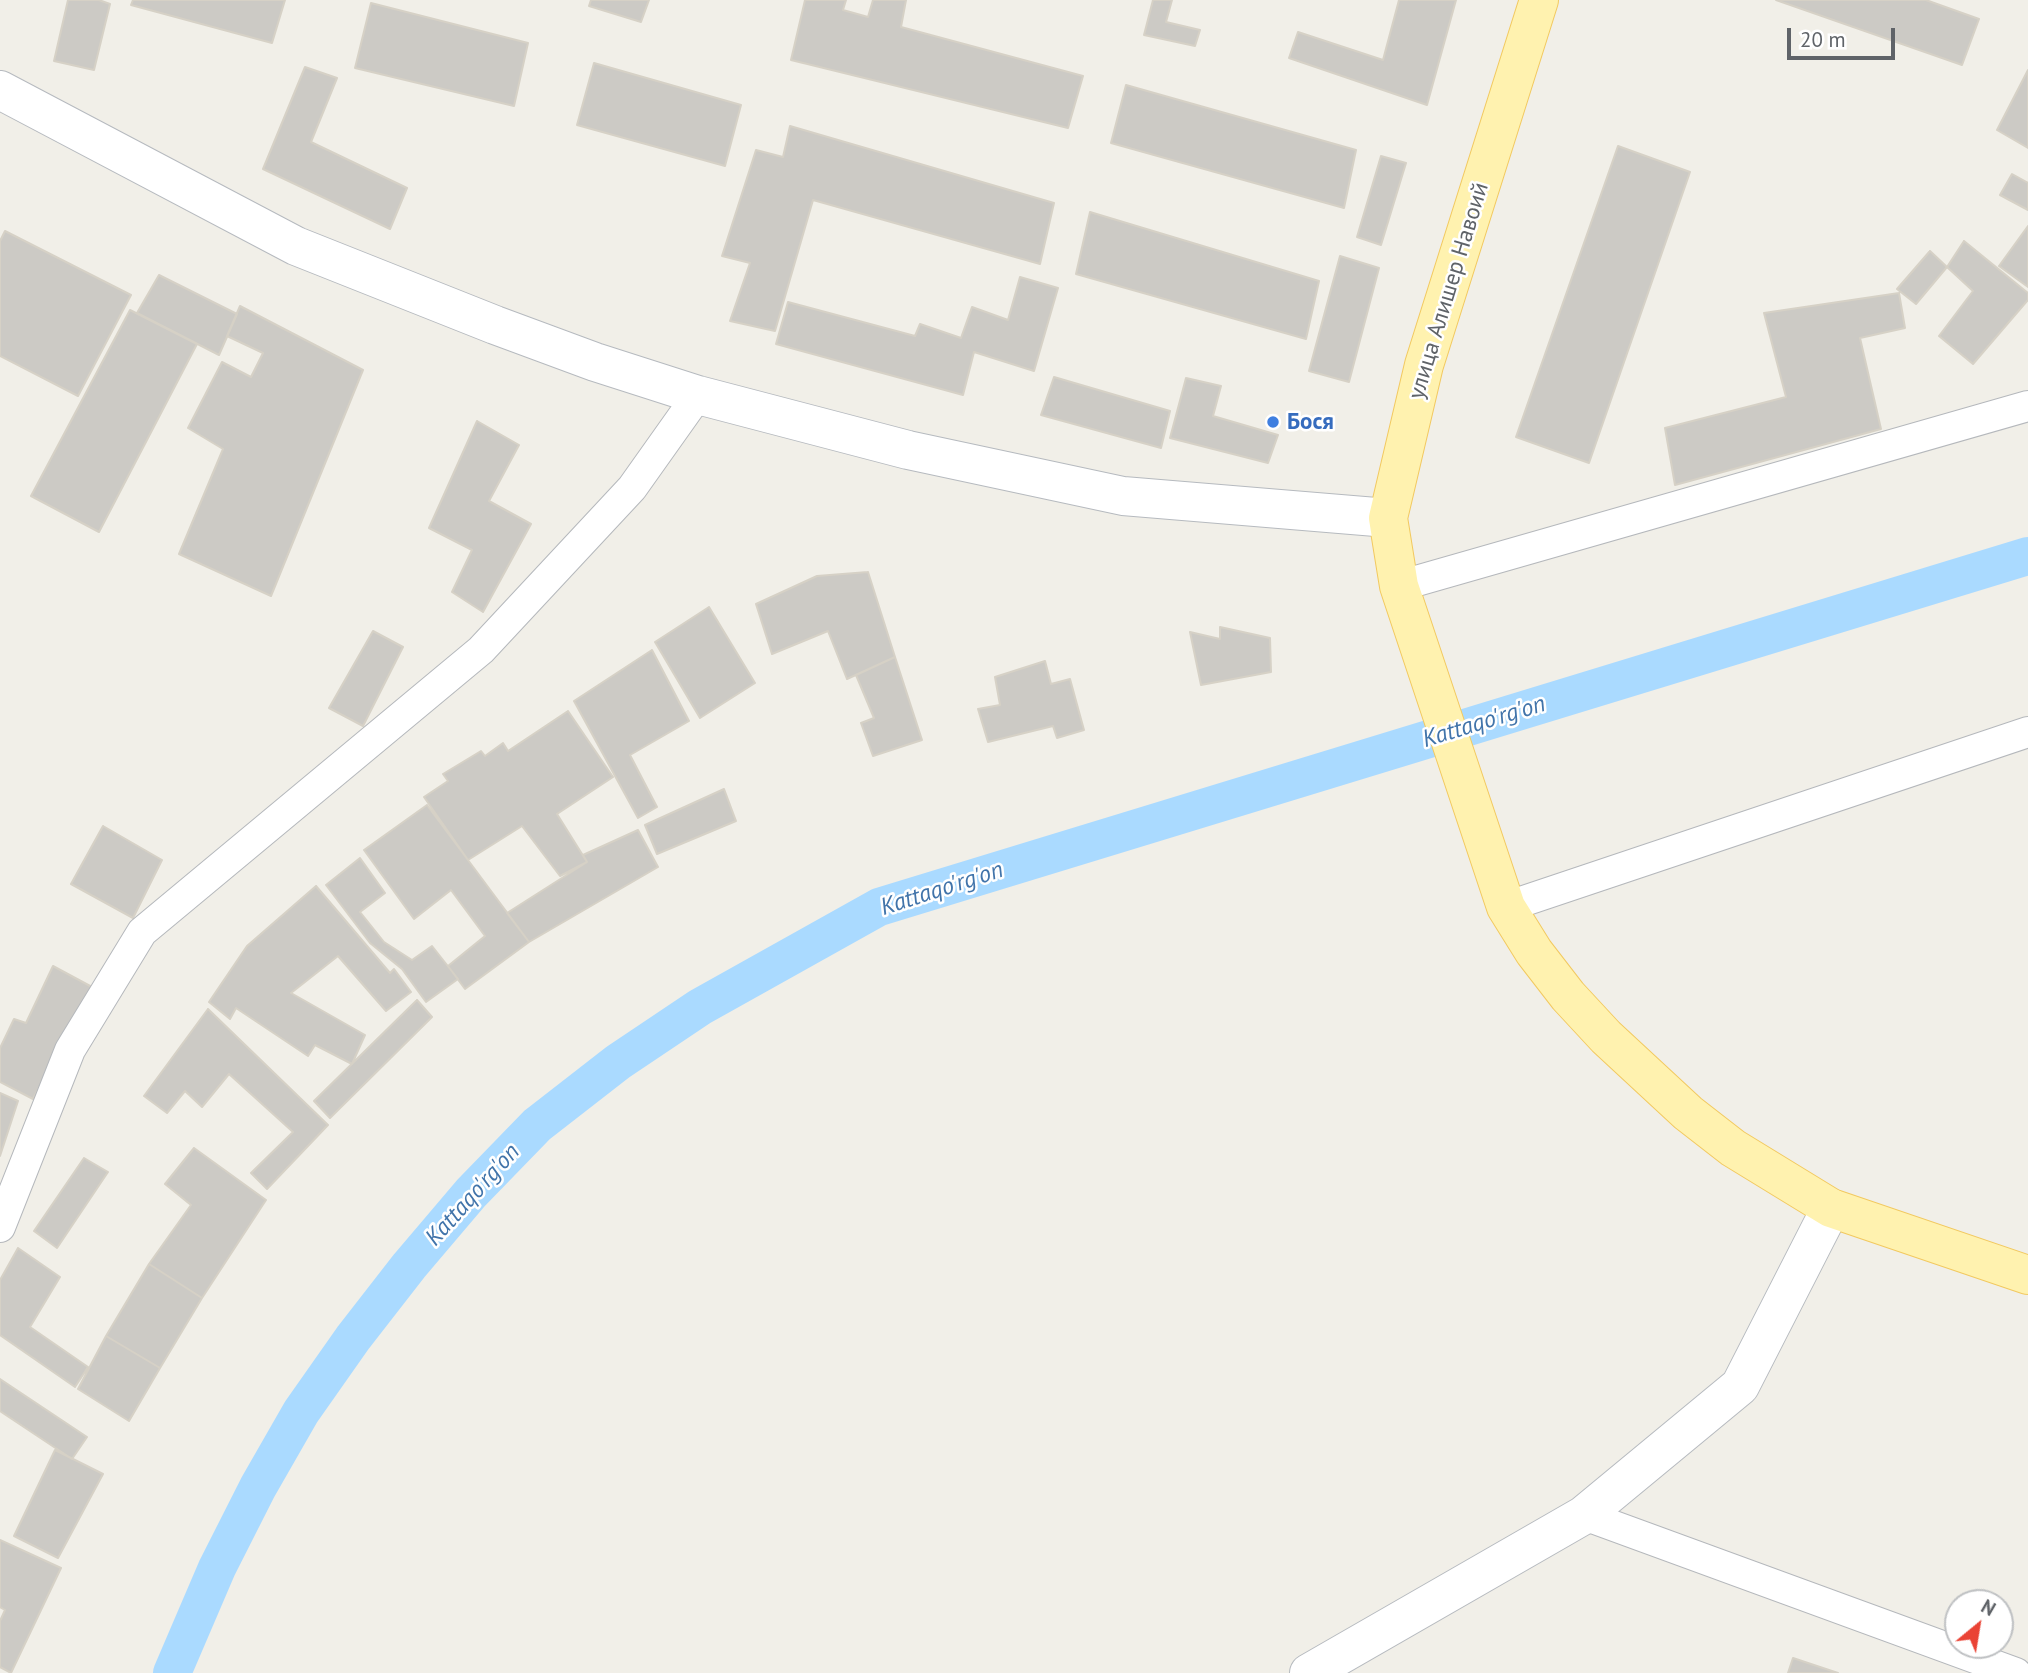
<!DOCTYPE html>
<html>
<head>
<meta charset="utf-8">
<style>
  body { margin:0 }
  #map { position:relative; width:2028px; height:1673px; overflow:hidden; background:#f1efe8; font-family:"PT Sans",sans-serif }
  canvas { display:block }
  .north { position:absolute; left:1944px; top:1589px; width:70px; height:70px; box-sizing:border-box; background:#fff; border:2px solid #bfc1c3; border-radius:50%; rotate:30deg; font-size:19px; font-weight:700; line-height:28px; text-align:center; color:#5f6368 }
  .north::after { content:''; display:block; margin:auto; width:24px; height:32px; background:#ea4335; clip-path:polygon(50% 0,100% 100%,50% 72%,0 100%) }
  .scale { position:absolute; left:1787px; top:28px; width:108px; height:32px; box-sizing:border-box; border:4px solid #5f6368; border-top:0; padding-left:9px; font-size:21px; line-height:24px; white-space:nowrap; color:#5f6368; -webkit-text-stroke:5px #fff; paint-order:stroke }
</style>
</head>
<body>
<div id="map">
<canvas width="2028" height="1673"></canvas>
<div class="north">N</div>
<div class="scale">20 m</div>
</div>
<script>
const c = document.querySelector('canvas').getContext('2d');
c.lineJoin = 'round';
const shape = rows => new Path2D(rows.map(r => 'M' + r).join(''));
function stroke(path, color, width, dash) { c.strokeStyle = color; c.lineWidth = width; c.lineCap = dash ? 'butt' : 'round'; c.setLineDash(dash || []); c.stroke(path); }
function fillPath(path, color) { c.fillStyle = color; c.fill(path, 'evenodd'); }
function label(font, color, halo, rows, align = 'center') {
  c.font = font + ' "PT Sans",sans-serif'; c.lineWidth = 5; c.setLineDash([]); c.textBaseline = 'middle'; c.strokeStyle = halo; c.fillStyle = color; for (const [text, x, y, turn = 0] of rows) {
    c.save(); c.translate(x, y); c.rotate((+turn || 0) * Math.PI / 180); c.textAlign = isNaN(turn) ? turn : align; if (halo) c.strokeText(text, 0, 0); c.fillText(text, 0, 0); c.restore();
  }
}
stroke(shape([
  [172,1673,217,1568,258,1487,301,1412,353,1338,409,1266,471,1193,537,1125,618,1062,700,1007,879,907,2028,556]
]), '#aadaff', 38);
const building = shape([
  [68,0,99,0,110,4,94,70,54,61,68,0],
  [133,0,285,0,272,43,131,5,133,0],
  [591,0,649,0,641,22,589,6,591,0],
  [805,0,846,0,843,10,868,17,873,0,906,0,901,27,1083,76,1068,128,791,60,805,0],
  [1153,0,1172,0,1166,22,1200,30,1195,46,1144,35,1153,0],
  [1399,0,1456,0,1427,105,1289,58,1298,32,1383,60,1399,0],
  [1776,0,1926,0,1979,19,1962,65,1776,0],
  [371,3,528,43,514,106,355,68,371,3],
  [594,63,741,105,725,166,577,125,594,63],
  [305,67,337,78,311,142,407,188,390,229,263,169,305,67],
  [2028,70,2028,148,1997,130,2028,70],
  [1126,85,1356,150,1344,208,1111,143,1126,85],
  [790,126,1054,203,1040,264,813,200,775,331,730,321,750,263,722,256,756,150,783,157,790,126],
  [1618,146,1690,172,1589,463,1516,437,1618,146],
  [1381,156,1406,163,1381,245,1357,237,1381,156],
  [2012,174,2028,183,2028,210,2000,195,2012,174],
  [1090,212,1319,281,1306,339,1076,274,1090,212],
  [2028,226,2028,287,1999,266,2028,226],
  [5,231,131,295,78,396,0,356,0,241,5,231],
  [1964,241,2028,293,2028,300,1973,364,1939,336,1973,291,1947,267,1964,241],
  [1930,251,1947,267,1916,304,1897,289,1930,251],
  [1340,256,1379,268,1349,382,1309,371,1340,256],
  [159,275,237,314,219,355,137,313,159,275],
  [1020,277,1058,288,1034,371,974,352,963,395,776,344,788,302,915,336,920,324,961,338,972,307,1008,320,1020,277],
  [1899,293,1905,328,1860,338,1881,429,1675,485,1665,428,1786,397,1764,313,1899,293],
  [240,306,363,370,271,596,179,554,223,449,188,428,222,362,251,377,263,353,227,336,240,306],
  [130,310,197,344,99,532,31,496,130,310],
  [1054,377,1170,411,1161,448,1041,415,1054,377],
  [1186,378,1221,386,1213,416,1278,435,1268,463,1170,438,1186,378],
  [477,421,519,445,489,501,531,524,483,612,452,592,472,550,429,528,477,421],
  [868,572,895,657,847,679,828,631,772,654,756,604,817,576,868,572],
  [709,607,755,683,700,718,655,642,709,607],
  [1220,627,1270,638,1271,672,1201,685,1190,632,1220,639,1220,627],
  [373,631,403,647,363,726,329,708,373,631],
  [652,650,689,721,630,755,657,807,638,818,574,701,652,650],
  [895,657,922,740,873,756,861,723,874,718,856,675,895,657],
  [1045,661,1051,684,1070,679,1084,730,1057,738,1053,726,988,742,978,709,1000,705,995,677,1045,661],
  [568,711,613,777,557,814,587,862,560,876,522,826,468,860,424,797,448,781,443,774,481,751,485,756,503,743,508,751,568,711],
  [724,789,736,821,657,854,645,825,724,789],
  [427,805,529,942,465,989,448,966,485,936,451,890,414,919,364,850,427,805],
  [103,826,162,860,133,918,71,884,103,826],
  [638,830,658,867,529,942,507,913,587,862,583,855,638,830],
  [360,858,385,893,360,912,384,942,412,960,432,946,458,979,426,1002,402,969,370,943,326,885,360,858],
  [316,886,390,973,394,969,411,992,386,1011,338,956,291,993,365,1035,352,1064,315,1045,308,1056,236,1008,230,1019,209,1002,247,946,316,886],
  [53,966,92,987,33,1099,0,1082,0,1048,14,1019,26,1023,53,966],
  [417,1000,432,1017,330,1118,314,1101,417,1000],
  [208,1009,328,1125,267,1189,251,1173,293,1132,229,1074,202,1107,185,1091,167,1113,144,1096,208,1009],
  [0,1093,18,1101,0,1156,0,1093],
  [194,1148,266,1200,202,1298,149,1264,191,1205,165,1184,194,1148],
  [84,1158,108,1172,57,1248,34,1231,84,1158],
  [18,1248,60,1277,30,1327,88,1367,75,1387,0,1335,0,1280,18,1248],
  [149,1264,202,1298,160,1368,106,1336,149,1264],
  [106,1336,160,1368,129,1421,78,1389,106,1336],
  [0,1379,87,1437,72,1459,0,1411,0,1379],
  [55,1450,103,1474,58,1558,14,1536,55,1450],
  [0,1540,61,1568,11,1673,0,1667,0,1621,5,1610,0,1607,0,1540],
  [1793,1658,1838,1673,1788,1673,1793,1658]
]);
fillPath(building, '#cccac5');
stroke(building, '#d6d1c6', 2);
const street = shape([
  [1399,586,2028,406],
  [1506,907,2028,732],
  [0,1227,70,1050,142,932,481,650,632,488,698,395],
  [1584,1515,2016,1673]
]);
const secondary = shape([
  [0,90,296,246,495,325,595,362,698,395,908,450,1123,496,1388,518],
  [1309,1673,1584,1515,1740,1386,1831,1208]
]);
const primary = shape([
  [1539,0,1424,365,1388,518,1399,586,1506,907,1534,952,1568,996,1606,1037,1688,1113,1733,1148,1831,1208,2028,1275]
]);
stroke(street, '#b5b8bc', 32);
stroke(secondary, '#b6babf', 40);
stroke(primary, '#f2c960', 40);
stroke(street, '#fff', 30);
stroke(secondary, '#fff', 38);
stroke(primary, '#fff2af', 38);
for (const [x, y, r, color] of [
  [1273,422,7,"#3f7fe0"]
]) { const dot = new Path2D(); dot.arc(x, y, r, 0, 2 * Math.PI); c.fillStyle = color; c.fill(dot); stroke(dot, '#fff', 2.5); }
label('23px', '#5f6368', '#fff', [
  ["улица Алишер Навоий",1449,291,-73]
]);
label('bold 23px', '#366cbe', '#fff', [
  ["Бося",1287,422]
], 'left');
label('italic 24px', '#4174aa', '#fff', [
  ["Kattaqo'rg'on",1484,722,-17],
  ["Kattaqo'rg'on",942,889,-18],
  ["Kattaqo'rg'on",473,1195,-48]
]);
</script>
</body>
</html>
